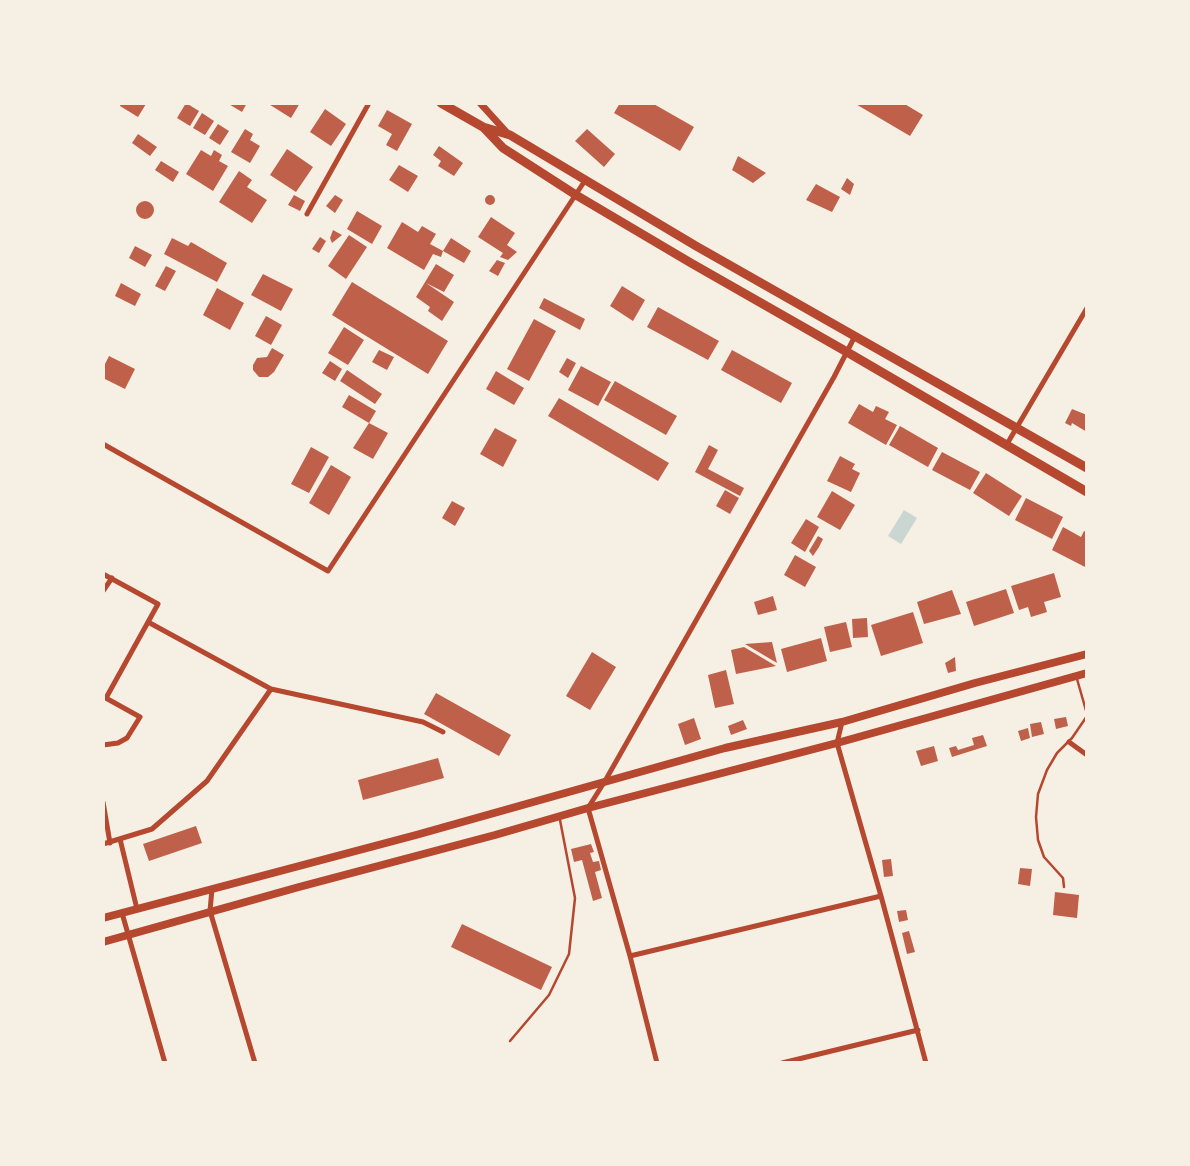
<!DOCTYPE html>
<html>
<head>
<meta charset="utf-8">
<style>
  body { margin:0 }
  #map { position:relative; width:1190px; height:1166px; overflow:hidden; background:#f6efe4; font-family:"DejaVu Sans",sans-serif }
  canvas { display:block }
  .frame { position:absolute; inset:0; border:105px solid #f6efe4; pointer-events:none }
</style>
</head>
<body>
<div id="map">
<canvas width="1190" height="1166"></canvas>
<div class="frame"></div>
</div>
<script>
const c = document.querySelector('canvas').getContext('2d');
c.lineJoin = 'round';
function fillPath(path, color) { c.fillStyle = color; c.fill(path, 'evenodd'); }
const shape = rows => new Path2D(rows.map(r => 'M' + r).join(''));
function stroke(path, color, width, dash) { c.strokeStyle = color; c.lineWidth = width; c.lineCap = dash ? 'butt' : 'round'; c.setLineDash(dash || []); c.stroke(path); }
fillPath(shape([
  [904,510,917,518,901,544,888,536]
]), '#c9d6d2');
fillPath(shape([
  [121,103,145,103,146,104,138,117,120,106],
  [186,103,199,111,190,126,177,118],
  [227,103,247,103,242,112],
  [267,103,300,103,291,118],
  [620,103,652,103,694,127,680,151,614,113],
  [854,103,903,103,923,115,910,136],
  [325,109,346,124,331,146,310,132],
  [387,110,412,124,397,151,386,145,392,134,378,126],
  [202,113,214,121,205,135,193,128],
  [218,124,229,131,220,145,209,138],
  [245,129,253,134,250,140,260,146,250,163,231,152],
  [587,129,615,154,604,167,575,141],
  [138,134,157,147,150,156,132,143],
  [439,146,463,163,454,176,438,166,441,161,433,155],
  [287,149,313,167,296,192,270,175],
  [201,150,211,156,214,150,222,155,219,161,228,166,213,191,186,174],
  [738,156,766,173,753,183,732,170],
  [161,161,179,172,173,182,155,170],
  [399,165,418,176,408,192,389,180],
  [239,171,252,180,247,187,267,200,252,223,219,202],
  [847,178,854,184,850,195,841,189],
  [816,184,840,197,832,212,806,200],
  '485 200a5 5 0 1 1 10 0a5 5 0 1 1-10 0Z',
  [294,195,305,201,300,211,288,205],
  [335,195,343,200,335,213,326,206],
  '136 210a9 9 0 1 1 18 0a9 9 0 1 1-18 0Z',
  [357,211,382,226,372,244,347,229],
  [491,217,515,233,507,245,517,252,508,260,500,257,503,253,478,237],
  [402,222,418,232,422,226,436,234,430,244,443,251,441,257,433,254,424,270,387,248],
  [333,230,342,235,332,243,330,238],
  [349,235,367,247,346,279,328,266],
  [320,237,326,241,319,253,312,249],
  [172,238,188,246,191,242,227,263,217,282,164,254],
  [451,238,471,251,464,263,443,251],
  [135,246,152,255,145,267,129,258],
  [497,260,505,263,498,276,489,271],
  [436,264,454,275,444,292,426,283,454,302,442,321,428,311,430,307,416,297],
  [166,266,176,271,165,291,155,286],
  [263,274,293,289,281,311,251,295],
  [352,282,448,341,428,374,332,315],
  [121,283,141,294,135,306,115,296],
  [622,286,645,300,633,321,610,306],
  [217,288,244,303,230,330,203,315],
  [544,298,585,319,580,330,539,308],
  [658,307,719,341,708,360,647,327],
  [266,316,282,325,271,345,255,336],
  [534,319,556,331,529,381,507,369],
  [344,327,364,340,348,365,328,353],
  [272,348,284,355,274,372,268,377,259,377,253,370,253,365,257,358,267,357],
  [379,350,394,357,387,370,372,362],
  [732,350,792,383,781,403,721,370],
  [109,356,135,369,125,389,103,378,103,368],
  [567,358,576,363,568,378,559,372],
  [330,361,342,369,335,381,322,373],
  [581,366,611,382,598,406,568,390],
  [347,370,382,394,375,404,340,381],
  [496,371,524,388,514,405,486,389],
  [615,381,677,416,666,435,604,400],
  [349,395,376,411,369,423,342,407],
  [559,398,669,463,658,481,548,416],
  [859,404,873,412,876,406,889,412,885,419,897,425,886,445,848,423],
  [1072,409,1087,415,1087,432,1072,423,1071,426,1065,423],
  [369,423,388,433,373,459,353,448],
  [900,426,938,448,928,467,889,445],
  [495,428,517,440,503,467,480,454],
  [709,445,718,450,708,469,744,488,740,496,695,472],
  [311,447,329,457,309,493,291,484],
  [942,452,980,472,970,490,932,470],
  [840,456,855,464,852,469,860,473,851,492,827,481],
  [331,465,351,477,329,515,309,503],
  [986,473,1022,496,1009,516,973,493],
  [725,490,739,498,730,514,716,506],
  [832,491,855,505,840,530,817,517],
  [1026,498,1063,517,1052,539,1015,520],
  [452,501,465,508,455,526,442,518],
  [806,519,819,527,805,552,791,543],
  [1063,527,1081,537,1084,531,1087,532,1087,568,1052,550],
  [818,536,823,539,819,547,813,556,809,551],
  [795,555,816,567,805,587,784,575],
  [1054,573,1061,597,1044,602,1047,612,1031,617,1028,607,1019,610,1011,586],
  [1006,589,1014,613,974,626,966,602],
  [952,590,961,614,924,624,917,602],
  [773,596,777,610,758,615,754,602],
  [913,612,923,643,881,656,871,625],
  [867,618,868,637,853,638,852,619],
  [846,622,852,647,830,652,824,627],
  [821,638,827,661,787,672,781,649],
  [772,642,777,663,745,644],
  [744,647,776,666,736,674,731,650],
  [592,652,616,667,590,710,566,696],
  [955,657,956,671,948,673,945,663],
  [726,670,734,704,715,708,708,675],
  [436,693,511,735,499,756,424,714],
  [1066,717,1068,726,1056,729,1054,719],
  [694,718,701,739,685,745,678,724],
  [743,720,747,729,731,735,728,726],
  [1041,722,1044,734,1032,737,1030,724],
  [1028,728,1030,738,1021,741,1018,731],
  [983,735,987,746,952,757,949,748,956,746,958,750,974,745,972,738],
  [934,746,938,761,921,766,916,751],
  [438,758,444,778,363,800,358,780],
  [196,826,202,843,149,861,143,844],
  [591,844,594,852,590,853,593,862,599,861,601,870,595,872,602,898,593,901,582,860,574,862,571,849],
  [891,859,893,876,884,877,882,860],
  [1020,868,1032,869,1030,886,1018,884],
  [1055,892,1079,895,1077,918,1053,915],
  [906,910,908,920,899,922,897,911],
  [462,924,552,967,541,990,451,947],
  [909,931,915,952,907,954,902,933]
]), '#bf614a');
stroke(shape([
  [1077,679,1087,714],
  [1064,887,1063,878,1044,857,1038,840,1036,817,1038,794,1047,770,1057,753,1072,738,1087,716],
  [510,1041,549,995,569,954,575,898,560,820]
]), '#b5482f', 2.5);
stroke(shape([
  [307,214,369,103],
  [103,444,328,571,586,179],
  [1007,444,1087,308],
  [103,574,158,604,106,698],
  [103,591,112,578],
  [148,622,271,689,423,722,443,732],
  [842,722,837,743,881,896,926,1063],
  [1069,742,1087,755],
  [103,745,118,743,127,738,140,717,104,697],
  [103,802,110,843],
  [120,839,137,909],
  [103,844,152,829,207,781,271,689],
  [212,889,210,911,255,1063],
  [122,913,165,1063],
  [630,956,881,896],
  [657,1063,630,956,588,808,605,781,834,377,855,336],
  [782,1063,918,1030]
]), '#b5482f', 5);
stroke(shape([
  [480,103,509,135]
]), '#b5482f', 7);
stroke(shape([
  [103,918,416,835,725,748,842,722,975,683,1087,654],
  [103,942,299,887,495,835,588,808,837,743,1087,673]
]), '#b5482f', 8);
stroke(shape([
  [441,103,483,127,510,135,696,246,1087,468],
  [484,128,503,148,576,195,691,263,847,352,1087,492]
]), '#b5482f', 9);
</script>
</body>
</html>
